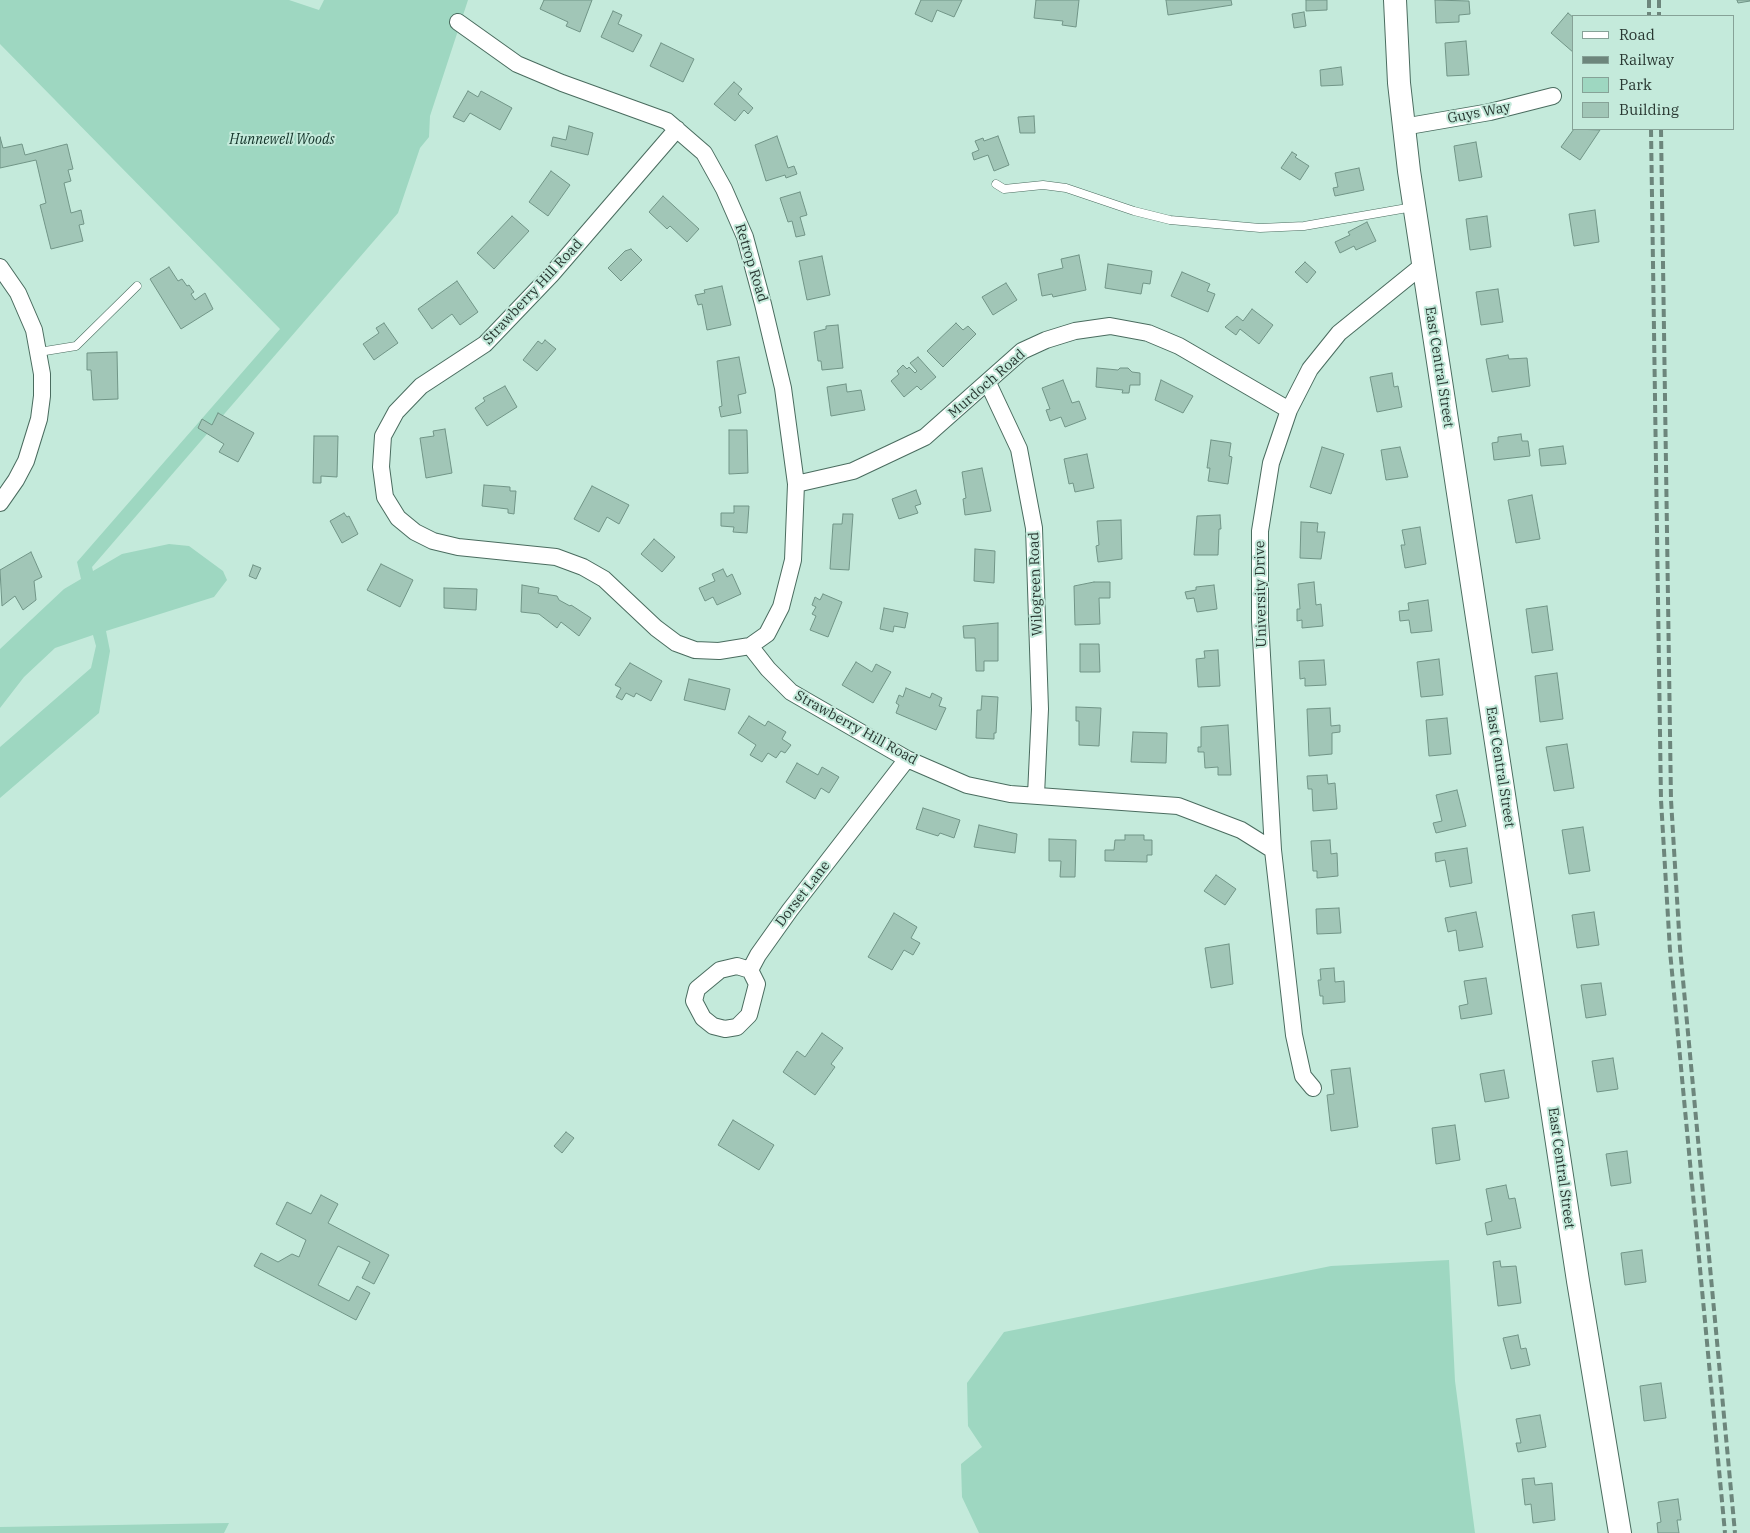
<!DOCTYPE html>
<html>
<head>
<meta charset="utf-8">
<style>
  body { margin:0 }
  #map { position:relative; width:1750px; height:1533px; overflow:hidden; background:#c4eadb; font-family:"IBM Plex Serif",serif }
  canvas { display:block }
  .legend { position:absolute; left:1572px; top:15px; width:162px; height:115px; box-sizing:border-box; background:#c4eadb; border:1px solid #86a297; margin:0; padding:6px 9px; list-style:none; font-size:15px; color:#283731 }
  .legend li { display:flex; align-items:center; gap:10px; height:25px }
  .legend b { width:25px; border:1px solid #86a297 }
</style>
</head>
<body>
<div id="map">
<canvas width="1750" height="1533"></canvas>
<ul class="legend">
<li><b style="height:6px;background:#fff"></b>Road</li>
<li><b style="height:6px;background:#6d867c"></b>Railway</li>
<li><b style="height:14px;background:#9ed7c1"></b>Park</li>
<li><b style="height:14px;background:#a1c6b7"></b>Building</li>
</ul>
</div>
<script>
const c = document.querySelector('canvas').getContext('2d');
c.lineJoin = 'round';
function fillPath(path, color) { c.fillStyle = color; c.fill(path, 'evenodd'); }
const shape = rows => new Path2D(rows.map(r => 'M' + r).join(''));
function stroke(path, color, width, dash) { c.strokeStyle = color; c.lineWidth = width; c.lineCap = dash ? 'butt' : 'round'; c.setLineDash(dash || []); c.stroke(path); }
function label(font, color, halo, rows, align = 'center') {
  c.font = font + ' "IBM Plex Serif",serif'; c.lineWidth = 4; c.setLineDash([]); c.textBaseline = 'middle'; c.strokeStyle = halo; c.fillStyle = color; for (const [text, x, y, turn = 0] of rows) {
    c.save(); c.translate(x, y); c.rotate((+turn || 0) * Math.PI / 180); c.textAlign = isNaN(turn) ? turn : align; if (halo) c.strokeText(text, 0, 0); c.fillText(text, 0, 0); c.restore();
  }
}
fillPath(shape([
  [0,0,289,0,319,10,324,0,468,0,430,116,429,137,420,148,398,213,92,567,93,571,122,554,169,544,189,546,223,571,227,580,214,597,106,631,110,651,99,713,0,798,0,747,91,668,96,646,93,635,55,648,24,677,0,708,0,649,64,589,81,579,77,562,280,329,0,44],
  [1449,1260,1455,1381,1475,1533,979,1533,962,1497,961,1464,982,1447,968,1426,967,1383,1004,1332,1331,1266],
  [229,1523,224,1533,0,1533,0,1527]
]), '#9ed7c1');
const building = shape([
  [544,0,592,0,580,32,566,26,568,22,540,9,544,0],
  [921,0,962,0,954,17,937,10,932,22,915,14,921,0],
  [1036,0,1079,0,1076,27,1062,25,1063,21,1034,18,1036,0],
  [1166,0,1231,0,1232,5,1168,15,1166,0],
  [1306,0,1327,0,1327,10,1306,11,1306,0],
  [1435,0,1469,1,1470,14,1459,15,1459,22,1436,23,1435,0],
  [1737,0,1750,0,1750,1,1738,3,1737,0],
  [613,11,622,15,618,24,642,35,633,52,601,37,613,11],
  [1304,12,1306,26,1294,28,1292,14,1304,12],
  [1568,13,1574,18,1574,53,1551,33,1568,13],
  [1466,41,1469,75,1447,76,1445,43,1466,41],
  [661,43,694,59,683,82,650,66,661,43],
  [1341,67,1343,85,1321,86,1320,70,1341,67],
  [734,82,742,89,738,94,753,108,748,114,744,110,735,121,714,104,734,82],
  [468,91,478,97,481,91,512,108,500,130,470,113,464,122,453,117,468,91],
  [1034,116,1035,133,1020,133,1018,117,1034,116],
  [569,126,593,133,588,155,551,146,553,137,566,140,569,126],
  [1574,129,1600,130,1580,160,1561,147,1574,129],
  [777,136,788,168,794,166,797,174,786,178,785,175,766,181,755,145,777,136],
  [998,136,1009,165,994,171,988,155,974,160,972,153,979,150,975,141,983,138,984,141,998,136],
  [0,137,3,148,22,144,25,155,67,144,73,169,68,170,71,181,64,183,71,213,81,210,84,224,79,225,83,241,51,249,40,205,46,203,36,160,0,168,0,137],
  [1476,142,1482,177,1459,181,1454,146,1476,142],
  [1292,152,1297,155,1295,157,1309,166,1300,180,1281,168,1292,152],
  [1359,168,1364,190,1335,196,1333,188,1338,187,1335,173,1359,168],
  [551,171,570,185,548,216,529,202,551,171],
  [800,192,807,215,800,217,805,235,796,237,792,221,788,222,780,198,800,192],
  [663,196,699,229,687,242,670,226,667,229,649,212,663,196],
  [1595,210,1599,242,1574,246,1569,214,1595,210],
  [512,216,529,231,494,269,477,253,512,216],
  [1487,216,1491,247,1470,250,1466,219,1487,216],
  [1367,222,1376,241,1356,250,1354,246,1340,253,1335,242,1350,235,1348,232,1367,222],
  [631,249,642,260,621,281,608,268,625,251,631,249],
  [1079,255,1086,290,1053,297,1052,294,1042,296,1038,274,1063,268,1061,259,1079,255],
  [822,256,830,295,807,300,799,261,822,256],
  [1305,262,1316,272,1307,283,1295,272,1305,262],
  [1108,264,1152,271,1150,284,1143,283,1141,294,1105,288,1108,264],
  [169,267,178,281,182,279,187,286,189,285,194,292,191,294,195,300,205,293,213,309,181,329,150,279,169,267],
  [1182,272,1210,284,1207,291,1215,294,1208,312,1171,296,1182,272],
  [457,281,478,312,460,325,452,314,432,329,418,309,457,281],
  [1006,283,1017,300,993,315,982,297,1006,283],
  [722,286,731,325,707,330,702,304,698,305,695,295,705,293,704,290,722,286],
  [1498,289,1503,322,1481,325,1476,292,1498,289],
  [1252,309,1273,325,1259,344,1240,329,1236,335,1225,327,1237,316,1243,321,1252,309],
  [384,323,398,343,374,360,363,344,379,333,376,328,384,323],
  [956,323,963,330,968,326,976,334,943,367,927,351,956,323],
  [838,325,843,368,822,370,821,361,818,361,814,332,826,329,826,326,838,325],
  [545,340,556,349,537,371,523,360,538,341,542,344,545,340],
  [117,352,118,399,93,400,91,370,87,370,87,353,117,352],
  [1508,355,1509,359,1527,358,1530,386,1492,392,1486,359,1508,355],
  [739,357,746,393,738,395,741,413,721,417,719,407,722,406,717,361,739,357],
  [918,357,936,377,921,390,917,386,904,397,891,381,899,374,897,371,903,365,907,369,909,367,915,373,917,371,910,363,918,357],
  [1097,368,1118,370,1120,368,1128,368,1132,372,1140,373,1140,385,1130,385,1129,393,1122,393,1123,390,1096,387,1097,368],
  [1392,373,1394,387,1398,386,1402,407,1377,412,1370,377,1392,373],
  [1063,380,1072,403,1079,401,1086,419,1065,427,1061,417,1050,421,1046,410,1050,409,1042,388,1063,380],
  [1161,380,1193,396,1183,413,1155,400,1161,380],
  [846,384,847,392,861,390,865,410,831,416,827,387,846,384],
  [505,386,517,407,487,426,475,408,485,401,483,398,505,386],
  [218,413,254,433,238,462,219,452,224,444,198,428,202,419,212,425,218,413],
  [445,429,452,473,426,478,420,438,434,436,433,431,445,429],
  [729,430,747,430,748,473,729,474,729,430],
  [1521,434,1522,441,1528,441,1530,456,1494,460,1492,443,1498,442,1498,437,1521,434],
  [314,436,338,436,337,477,321,476,321,483,313,483,314,436],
  [1211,440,1231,443,1229,456,1232,457,1228,484,1208,481,1210,468,1207,468,1211,440],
  [1563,446,1566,464,1541,466,1539,449,1563,446],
  [1322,447,1344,454,1331,494,1310,487,1322,447],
  [1400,447,1408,477,1386,480,1381,450,1400,447],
  [1087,454,1094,488,1075,492,1073,483,1069,484,1064,459,1087,454],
  [982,468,991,511,965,515,963,499,966,498,962,472,982,468],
  [484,485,510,487,510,491,516,491,514,514,508,513,508,509,482,506,484,485],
  [592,486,629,505,619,524,607,517,599,532,574,519,592,486],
  [916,490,921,504,915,506,918,513,899,519,892,499,916,490],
  [1532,495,1540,539,1516,543,1508,500,1532,495],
  [734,506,749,506,747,533,733,532,734,527,721,526,721,513,734,513,734,506],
  [344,513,347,517,349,516,358,534,342,543,330,521,344,513],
  [843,514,853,514,849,570,830,569,833,524,842,524,843,514],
  [1220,515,1221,529,1219,529,1218,555,1194,555,1197,516,1220,515],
  [1121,520,1122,559,1098,562,1096,546,1099,545,1097,521,1121,520],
  [1301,522,1318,523,1317,532,1325,532,1321,559,1300,558,1301,522],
  [1420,527,1426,564,1405,568,1401,545,1405,545,1402,530,1420,527],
  [654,539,675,557,662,572,641,554,654,539],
  [975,549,995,551,994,583,974,581,975,549],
  [31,552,42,577,34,581,36,600,23,610,15,596,2,606,0,570,31,552],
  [381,564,413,580,400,607,367,590,381,564],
  [253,565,261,568,256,579,249,576,253,565],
  [723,569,727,577,732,574,741,594,717,605,713,597,705,601,699,588,715,581,712,574,723,569],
  [1094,582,1110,582,1110,598,1099,598,1100,624,1075,625,1074,586,1094,582],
  [1314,582,1316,605,1321,604,1323,626,1302,628,1302,620,1297,621,1297,609,1300,609,1298,584,1314,582],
  [522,585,539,588,538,593,557,596,559,600,570,606,571,605,591,618,579,636,561,622,557,628,539,614,521,612,522,585],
  [1214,585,1217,609,1197,612,1194,598,1187,599,1185,592,1196,590,1196,587,1214,585],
  [444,588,477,589,476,610,444,608,444,588],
  [823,594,842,602,828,637,810,630,816,616,812,614,816,607,812,605,815,597,820,600,823,594],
  [1428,600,1432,631,1411,633,1409,620,1400,621,1399,611,1409,610,1408,603,1428,600],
  [1547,606,1553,650,1532,653,1526,609,1547,606],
  [884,608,908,613,905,628,894,626,893,632,880,629,884,608],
  [998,623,998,661,984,661,984,671,976,671,975,638,964,638,963,626,998,623],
  [1080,644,1099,644,1100,672,1080,672,1080,644],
  [1218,650,1220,686,1198,687,1196,659,1205,658,1204,651,1218,650],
  [1439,659,1443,695,1421,697,1417,662,1439,659],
  [1324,660,1326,685,1305,686,1305,678,1300,679,1299,661,1324,660],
  [856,662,872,672,876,664,891,672,873,703,842,685,856,662],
  [630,663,662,681,651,701,636,693,634,697,626,693,622,700,616,697,621,688,615,685,630,663],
  [1557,673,1563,719,1540,722,1535,676,1557,673],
  [689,679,730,689,725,710,684,700,689,679],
  [906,688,930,698,932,693,942,698,939,706,946,708,936,730,896,713,899,705,896,703,899,695,903,697,906,688],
  [982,696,998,697,996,733,994,733,994,739,976,738,977,710,981,710,982,696],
  [1076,707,1101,708,1099,746,1079,745,1079,721,1076,721,1076,707],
  [1330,708,1331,726,1340,725,1340,732,1332,733,1332,754,1309,756,1307,709,1330,708],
  [749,716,765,726,768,721,786,732,782,739,791,745,785,753,781,751,776,758,768,753,762,762,750,755,756,745,738,733,749,716],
  [1447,718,1451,754,1429,756,1426,720,1447,718],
  [1228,725,1231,775,1218,775,1218,767,1205,768,1204,752,1198,752,1198,747,1201,747,1201,727,1228,725],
  [1133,732,1167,733,1166,763,1131,762,1133,732],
  [1567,744,1574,788,1554,791,1546,747,1567,744],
  [797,763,818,775,822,767,839,777,829,793,821,788,815,799,786,782,797,763],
  [1327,775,1328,784,1335,783,1337,809,1313,811,1312,789,1308,789,1307,776,1327,775],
  [1457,790,1466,826,1436,833,1433,823,1442,821,1436,795,1457,790],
  [923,808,960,820,954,838,940,833,938,836,916,829,923,808],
  [979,825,1017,834,1015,853,974,847,979,825],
  [1583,827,1590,871,1569,874,1562,830,1583,827],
  [1125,835,1144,835,1144,840,1152,840,1152,855,1147,855,1147,862,1105,861,1105,850,1114,850,1115,840,1125,840,1125,835],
  [1049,839,1076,840,1075,877,1060,877,1061,861,1049,861,1049,839],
  [1330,840,1331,854,1337,853,1338,876,1317,878,1317,871,1313,871,1311,841,1330,840],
  [1467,848,1472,883,1450,887,1445,860,1436,862,1435,853,1467,848],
  [1216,875,1236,889,1225,905,1204,891,1216,875],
  [1339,908,1341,933,1317,934,1316,909,1339,908],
  [1476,912,1483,947,1459,951,1456,930,1448,932,1445,918,1476,912],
  [1594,912,1599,945,1577,948,1572,915,1594,912],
  [894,913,917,927,911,938,920,943,913,955,904,950,892,970,868,957,894,913],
  [1229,944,1233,984,1211,988,1205,948,1229,944],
  [1334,968,1335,982,1344,981,1345,1002,1323,1004,1323,996,1320,996,1318,980,1321,980,1320,969,1334,968],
  [1486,978,1492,1014,1461,1019,1459,1006,1468,1004,1464,981,1486,978],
  [1601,983,1606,1015,1586,1018,1581,985,1601,983],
  [822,1033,843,1048,831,1064,835,1067,815,1095,783,1072,797,1051,805,1057,822,1033],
  [1613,1058,1618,1089,1597,1092,1592,1061,1613,1058],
  [1350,1068,1358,1127,1331,1131,1327,1095,1334,1094,1331,1070,1350,1068],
  [1504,1070,1509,1098,1485,1102,1480,1074,1504,1070],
  [733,1120,774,1145,759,1170,718,1145,733,1120],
  [1455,1125,1460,1160,1436,1164,1432,1128,1455,1125],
  [566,1132,574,1138,562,1153,554,1146,566,1132],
  [1627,1151,1631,1183,1611,1186,1606,1154,1627,1151],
  [1506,1185,1509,1199,1515,1198,1521,1228,1487,1235,1485,1223,1492,1221,1486,1189,1506,1185],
  [321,1195,338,1204,328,1223,389,1255,374,1284,362,1278,370,1262,338,1246,318,1285,349,1301,357,1286,370,1293,356,1320,254,1266,261,1253,278,1262,292,1254,299,1257,306,1240,276,1224,287,1202,311,1214,321,1195],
  [1642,1250,1646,1282,1625,1285,1621,1253,1642,1250],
  [1500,1261,1501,1267,1516,1266,1521,1303,1498,1306,1493,1262,1500,1261],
  [1518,1335,1521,1349,1526,1348,1530,1365,1511,1369,1503,1338,1518,1335],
  [1661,1383,1666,1418,1644,1421,1640,1386,1661,1383],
  [1540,1415,1546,1447,1518,1452,1516,1443,1521,1443,1516,1419,1540,1415],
  [1534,1478,1535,1485,1552,1483,1555,1520,1533,1523,1531,1504,1525,1505,1522,1479,1534,1478],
  [1678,1499,1681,1520,1677,1520,1679,1533,1658,1533,1657,1523,1661,1522,1658,1502,1678,1499]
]);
fillPath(building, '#a1c6b7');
stroke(building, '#719587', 1);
const lane = shape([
  [996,184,1004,189,1043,185,1066,188,1134,211,1170,220,1260,228,1304,226,1413,207],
  [39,352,76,346,137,286]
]);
const street = shape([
  [458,22,517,64,562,83,667,121,704,153,724,189,745,237,763,304,783,388,796,484,793,560,781,607,767,634,750,646],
  [1403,127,1490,112,1553,96],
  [677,129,551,275,485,344,421,386,396,412,383,436,381,467,385,497,398,518,415,532,433,541,458,547,556,557,583,567,604,579,656,628,676,643,695,650,719,651,750,646,768,669,791,692,907,759,967,785,1010,794,1178,806,1241,830,1273,850],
  [0,267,18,293,34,330,42,374,42,396,39,419,26,461,16,480,0,503],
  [988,383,1019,449,1034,528,1040,709,1036,795],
  [796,484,853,471,925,437,1022,351,1046,340,1075,331,1110,326,1148,333,1179,346,1289,410],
  [750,970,737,966,720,970,697,989,694,1001,703,1018,713,1026,725,1029,737,1027,749,1015,757,984,750,970,758,955,790,910,907,759],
  [1313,1088,1303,1076,1294,1035,1273,850,1260,620,1260,531,1271,463,1289,410,1310,369,1339,333,1423,265]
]);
const secondary = shape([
  [1395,0,1399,83,1409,171,1578,1281,1620,1533]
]);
stroke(lane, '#4a6c5f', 9);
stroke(street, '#4a6c5f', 18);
stroke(secondary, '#4a6c5f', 24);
stroke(lane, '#fff', 8);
stroke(street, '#fff', 16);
stroke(secondary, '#fff', 22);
stroke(shape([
  [1649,0,1649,16],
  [1659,0,1659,16],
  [1651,129,1661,800,1670,951,1725,1533],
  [1661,129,1671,800,1680,948,1735,1533]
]), '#6d867c', 4, [8, 4]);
label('14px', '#283731', '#c4eadb', [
  ["Guys Way",1479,113,-11],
  ["Retrop Road",751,263,73],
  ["Strawberry Hill Road",533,292,-47],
  ["East Central Street",1439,367,81],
  ["Murdoch Road",987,384,-41],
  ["Wilogreen Road",1036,584,-92],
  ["University Drive",1261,594,-91],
  ["Strawberry Hill Road",856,728,29],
  ["East Central Street",1500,767,81],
  ["Dorset Lane",803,894,-52],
  ["East Central Street",1561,1168,82]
]);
label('italic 14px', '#133329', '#c4eadb', [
  ["Hunnewell Woods",282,140]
]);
</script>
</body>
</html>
